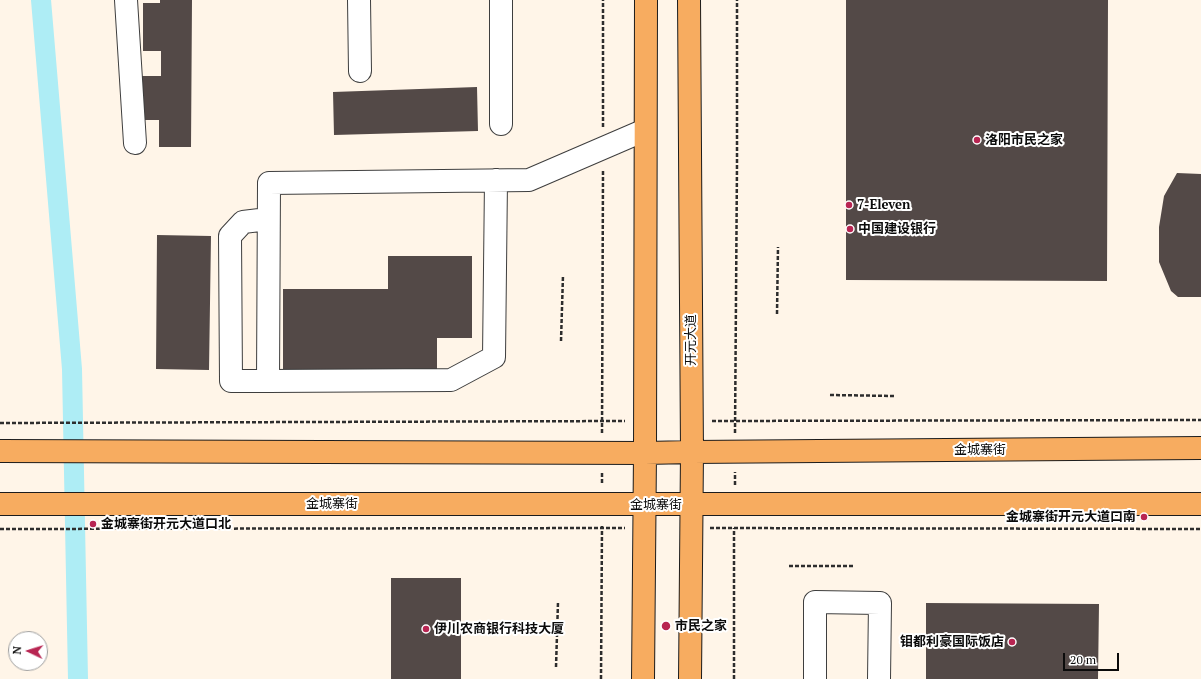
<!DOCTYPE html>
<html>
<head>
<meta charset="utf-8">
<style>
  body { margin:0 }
  #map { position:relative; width:1201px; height:679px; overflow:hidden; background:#fff5e8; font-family:"PT Serif",serif }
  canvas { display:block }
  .north { position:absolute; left:8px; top:631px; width:40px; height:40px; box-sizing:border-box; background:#fff; border:1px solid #9d9d9d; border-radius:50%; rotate:274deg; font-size:11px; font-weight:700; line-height:16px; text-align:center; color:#0b0b0b }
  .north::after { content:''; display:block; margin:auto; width:14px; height:18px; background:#b82552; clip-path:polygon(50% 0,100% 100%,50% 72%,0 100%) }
  .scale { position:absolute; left:1063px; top:653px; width:56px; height:18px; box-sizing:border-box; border:2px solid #0b0b0b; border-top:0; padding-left:5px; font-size:12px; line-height:14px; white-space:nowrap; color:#0b0b0b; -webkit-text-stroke:3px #fff; paint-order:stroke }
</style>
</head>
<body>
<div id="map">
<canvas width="1201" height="679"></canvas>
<div class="north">N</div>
<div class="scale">20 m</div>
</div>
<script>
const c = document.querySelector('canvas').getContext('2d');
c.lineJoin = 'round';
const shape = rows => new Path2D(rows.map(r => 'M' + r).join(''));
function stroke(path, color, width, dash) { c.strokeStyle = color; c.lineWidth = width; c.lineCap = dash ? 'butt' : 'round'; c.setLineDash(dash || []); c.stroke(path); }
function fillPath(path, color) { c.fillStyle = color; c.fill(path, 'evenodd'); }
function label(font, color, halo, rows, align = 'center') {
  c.font = font + ' "PT Serif","Noto Sans SC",serif'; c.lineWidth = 4; c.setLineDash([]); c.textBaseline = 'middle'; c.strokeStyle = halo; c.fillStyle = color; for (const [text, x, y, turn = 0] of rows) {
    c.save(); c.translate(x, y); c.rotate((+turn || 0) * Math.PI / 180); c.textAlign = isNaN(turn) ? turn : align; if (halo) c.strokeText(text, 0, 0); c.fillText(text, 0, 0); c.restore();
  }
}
stroke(shape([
  [41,0,72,369,78,679]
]), '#aeedf5', 20);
fillPath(shape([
  [160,0,192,0,191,147,159,147,159,120,140,120,141,76,161,76,161,51,143,51,143,3,160,3],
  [846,0,1108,0,1107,281,846,280],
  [477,87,478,131,334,135,333,92],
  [1177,173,1201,174,1201,297,1178,297,1171,291,1159,262,1159,227,1164,196],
  [157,235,211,236,209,370,156,369],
  [388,256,472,256,472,338,437,338,437,371,283,371,283,289,388,289],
  [391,578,461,578,461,679,391,679],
  [926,603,1099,604,1098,679,926,679]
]), '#534947');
const minor = shape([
  [126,0,135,143],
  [359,0,360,71],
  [501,124,501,0],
  [268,219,243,222,230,236,231,381,268,381,269,183,529,180,645,130],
  [268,381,451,380,494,357,496,180],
  [815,679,815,602,880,603,879,679]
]);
const major = shape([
  [689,0,692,452,690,679],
  [0,451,645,453,692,452,1201,448],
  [0,504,1201,504],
  [643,679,645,453,646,0]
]);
stroke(minor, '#3e3e3e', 24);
stroke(major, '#1c1c1c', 24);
stroke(shape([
  [603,127,603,0],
  [777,314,778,247],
  [561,341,563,275],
  [830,395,896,396],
  [712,421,1201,420],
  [0,423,625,421],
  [602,433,603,170],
  [735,433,737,163,737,0],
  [602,483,602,472],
  [735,485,735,472],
  [710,528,1201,529],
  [0,529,625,528],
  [789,566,855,566],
  [556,667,558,602],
  [601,679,602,526],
  [734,679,734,528]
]), '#2d2d2d', 2.5, [4, 2]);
stroke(minor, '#fff', 22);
stroke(major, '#f7ac60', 22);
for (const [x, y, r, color] of [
  [977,140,4,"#b82552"],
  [849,205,4,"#b82552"],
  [850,229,4,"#b82552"],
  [1144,517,4,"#b82552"],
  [93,524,4,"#b82552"],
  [666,626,5,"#b82552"],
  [426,629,4,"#b82552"],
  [1012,642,4,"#b82552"]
]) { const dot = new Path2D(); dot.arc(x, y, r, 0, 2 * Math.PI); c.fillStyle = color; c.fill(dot); stroke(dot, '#fff', 1.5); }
label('bold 13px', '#0b0b0b', '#fff', [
  ["洛阳市民之家",985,140],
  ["7-Eleven",857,205],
  ["中国建设银行",858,229],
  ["金城寨街开元大道口南",1136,517,"right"],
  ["金城寨街开元大道口北",101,524],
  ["市民之家",675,626],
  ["伊川农商银行科技大厦",434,629],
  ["钼都利豪国际饭店",1004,642,"right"]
], 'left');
label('13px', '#0b0b0b', '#fff', [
  ["开元大道",691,340,-90],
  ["金城寨街",980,450],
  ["金城寨街",332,504],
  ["金城寨街",656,505]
]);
</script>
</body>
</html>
